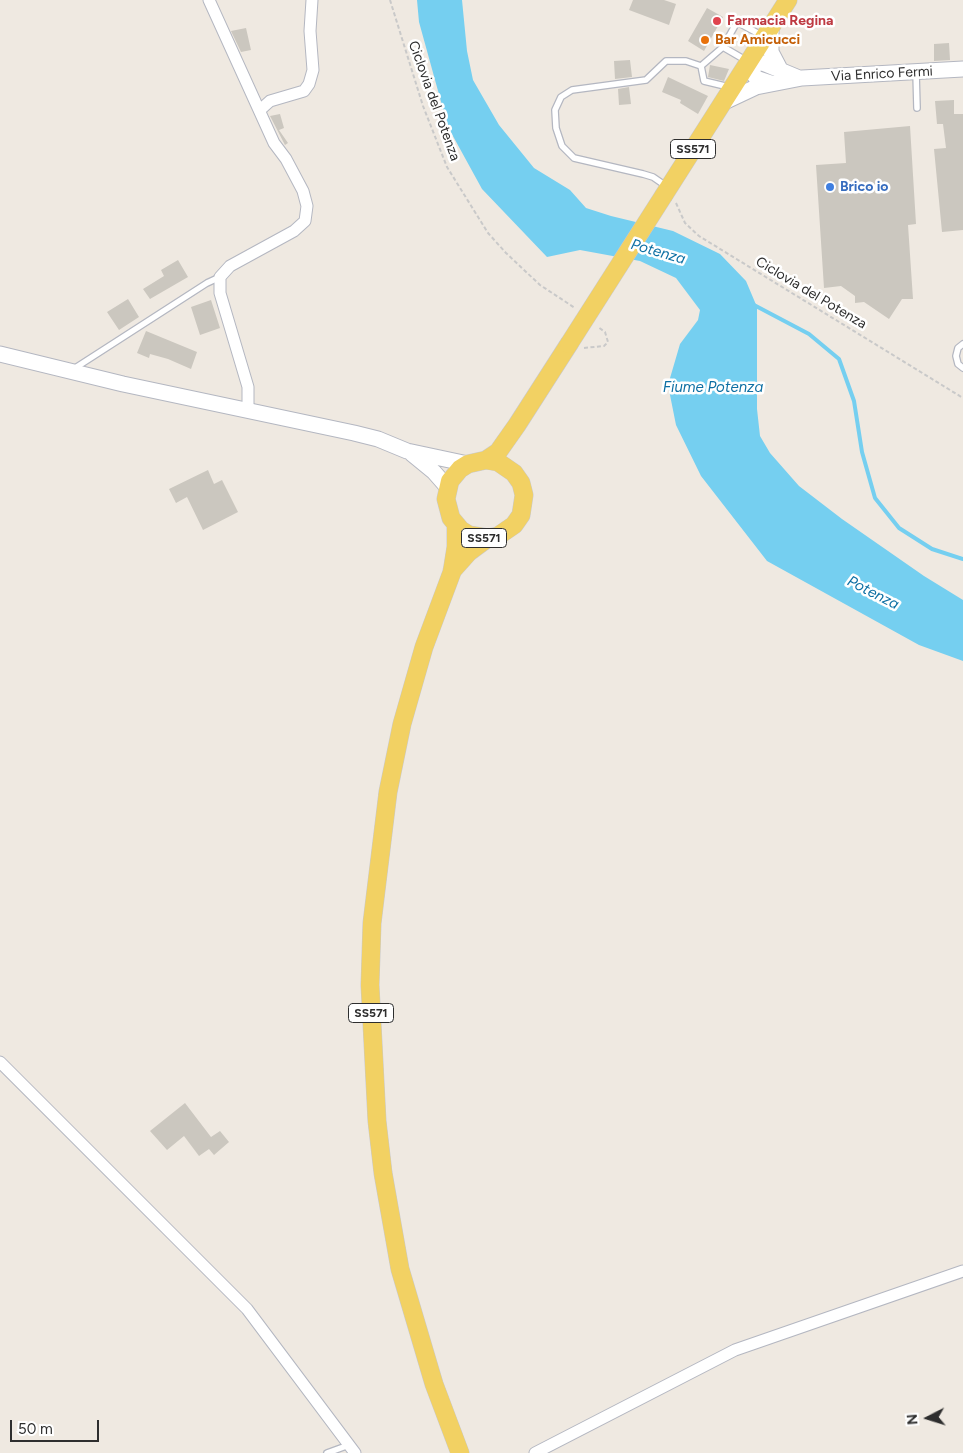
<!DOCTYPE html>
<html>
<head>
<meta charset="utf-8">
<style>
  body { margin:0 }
  #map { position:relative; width:963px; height:1453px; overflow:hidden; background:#efe9e1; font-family:Figtree,sans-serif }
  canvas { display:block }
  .north { position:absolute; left:903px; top:1393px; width:50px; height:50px; -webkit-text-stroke:4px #fff; paint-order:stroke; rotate:265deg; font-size:14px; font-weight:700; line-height:20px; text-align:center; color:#2e2e2e }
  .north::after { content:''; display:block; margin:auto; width:18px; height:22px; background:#2e2e2e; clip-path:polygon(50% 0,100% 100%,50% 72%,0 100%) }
  .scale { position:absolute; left:10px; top:1420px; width:89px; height:22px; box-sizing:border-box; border:2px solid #2e2e2e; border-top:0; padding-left:6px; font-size:15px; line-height:18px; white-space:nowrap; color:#2e2e2e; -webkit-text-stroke:4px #fff; paint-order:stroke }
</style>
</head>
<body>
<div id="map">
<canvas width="963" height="1453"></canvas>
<div class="north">N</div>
<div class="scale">50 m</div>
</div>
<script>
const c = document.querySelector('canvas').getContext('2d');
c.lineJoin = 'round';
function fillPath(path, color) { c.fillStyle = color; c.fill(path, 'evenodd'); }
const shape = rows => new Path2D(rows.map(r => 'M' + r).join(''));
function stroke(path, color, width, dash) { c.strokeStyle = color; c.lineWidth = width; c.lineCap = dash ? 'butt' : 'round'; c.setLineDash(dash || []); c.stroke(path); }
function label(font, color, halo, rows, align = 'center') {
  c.font = font + ' Figtree,sans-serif'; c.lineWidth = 5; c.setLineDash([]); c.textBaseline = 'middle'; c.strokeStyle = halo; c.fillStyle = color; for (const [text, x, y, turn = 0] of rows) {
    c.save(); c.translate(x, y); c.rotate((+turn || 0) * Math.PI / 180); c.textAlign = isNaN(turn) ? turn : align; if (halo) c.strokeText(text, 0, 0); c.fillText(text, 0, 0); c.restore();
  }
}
fillPath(shape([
  [417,0,462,0,467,51,473,80,499,125,534,168,570,190,586,208,611,216,673,231,720,254,746,281,757,307,757,409,760,436,770,453,799,486,842,519,924,576,963,600,963,661,919,645,767,561,701,476,676,425,668,385,680,344,698,320,700,310,676,278,640,261,580,250,547,257,482,189,448,127,419,22]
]), '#75cff0');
stroke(shape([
  [754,305,809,334,839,359,854,401,862,452,875,498,899,528,932,549,963,559]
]), '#75cff0', 4);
fillPath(shape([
  [633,0,664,0,676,4,669,25,629,10],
  [707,8,723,17,704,51,688,41],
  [246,28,251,50,241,52,231,31],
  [949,43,950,60,934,61,934,44],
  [630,60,632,77,615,79,614,61],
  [710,65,729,69,724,81,708,77],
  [668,77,708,96,698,114,680,103,681,100,662,92],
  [629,87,631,104,619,105,618,89],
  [954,100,954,114,963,114,963,230,942,232,934,149,946,148,943,124,937,124,935,101],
  [280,114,284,128,279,130,288,143,285,145,270,116],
  [910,126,916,224,908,225,913,299,902,299,889,319,864,302,855,303,855,296,841,286,824,288,816,165,846,163,844,132],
  [178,260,188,277,150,299,143,289,164,276,161,270],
  [128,299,139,317,119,330,107,312],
  [211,300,220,328,200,335,191,307],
  [146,331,197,352,191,369,168,359,150,354,149,358,137,353],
  [208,470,214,484,222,480,238,512,203,530,187,497,176,503,169,489],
  [185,1103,211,1137,220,1131,229,1142,214,1155,209,1149,199,1156,184,1136,167,1150,150,1131]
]), '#cbc7bf');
const service = shape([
  [747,61,723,47,737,22,763,36],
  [701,66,704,81,729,87],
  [916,72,917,108],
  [666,186,653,177,643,174,574,158,562,146,556,128,555,110,561,97,572,90,646,80,666,61,686,61,701,66,723,47],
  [963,344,958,348,956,356,958,364,963,368],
  [72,370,207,283,220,277],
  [327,1453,349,1445]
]);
const minor = shape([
  [209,0,274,143,286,159,303,191,307,206,305,221,294,231,230,266,220,277,220,293,248,387,248,410],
  [260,110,270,101,304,91,309,84,313,70,310,31,312,0],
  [0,1062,247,1309,355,1453],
  [535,1453,735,1350,963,1271]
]);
const secondary = shape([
  [771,26,771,52,781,71],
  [771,83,756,78,747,64,763,63,799,78],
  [722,103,756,87,802,78,963,69],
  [0,354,123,384,354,433,378,439,407,451,468,464],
  [412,454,434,472,448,488]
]);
const primary = shape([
  [664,195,788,0],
  [486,460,498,462,514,473,521,483,524,495,521,515,514,525,498,536,488,538,469,535,461,530,451,518,446,499,450,481,460,469,468,464,486,460,498,452,517,425,569,344],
  [456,525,456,547,452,572,424,647,402,724,388,792,372,923,370,985,377,1121,383,1173,400,1269,434,1384,460,1453],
  [452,571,469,552,488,538]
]);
stroke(service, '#b4b7c1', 8);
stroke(minor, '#b4b7c1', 13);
stroke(secondary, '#b4b7c1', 17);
stroke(primary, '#c9c9c9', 19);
stroke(shape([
  [390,0,423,106,447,167,488,233,506,253,540,285,575,308],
  [676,203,685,223,699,236,963,398],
  [584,348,604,346,608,342,605,332,598,327]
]), '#c9c9c9', 2, [4, 2.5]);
stroke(service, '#fff', 5.5);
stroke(minor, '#fff', 11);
stroke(secondary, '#fff', 15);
stroke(primary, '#f2d163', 18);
const primaryBridge = shape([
  [569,344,664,195]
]);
stroke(primaryBridge, '#c9c9c9', 19, []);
stroke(primaryBridge, '#f2d163', 18);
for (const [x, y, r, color] of [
  [717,21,5,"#e0444e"],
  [705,40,5,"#e8710a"],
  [830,187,5,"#3f7fe0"]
]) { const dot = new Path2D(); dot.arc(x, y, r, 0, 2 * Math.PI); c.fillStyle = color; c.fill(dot); stroke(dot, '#fff', 2); }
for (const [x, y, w] of [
  [693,149,45],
  [484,538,45],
  [371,1013,45]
]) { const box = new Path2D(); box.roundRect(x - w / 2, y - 9.5, w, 19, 4); c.fillStyle = '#fff'; c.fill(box); stroke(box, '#2e2e2e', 1); }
label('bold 12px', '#2e2e2e', null, [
  ["SS571",693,149],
  ["SS571",484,538],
  ["SS571",371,1013]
]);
label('bold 14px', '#be3a42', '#fff', [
  ["Farmacia Regina",727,21]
], 'left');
label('bold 14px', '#c56008', '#fff', [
  ["Bar Amicucci",715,40]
], 'left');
label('14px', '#2e2e2e', '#fff', [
  ["Via Enrico Fermi",882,74,-3],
  ["Ciclovia del Potenza",434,101,70],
  ["Ciclovia del Potenza",811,293,31]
]);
label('bold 14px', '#366cbe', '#fff', [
  ["Brico io",840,187]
], 'left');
label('italic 15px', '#0d6fa3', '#fff', [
  ["Potenza",658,252,16],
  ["Fiume Potenza",713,388],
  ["Potenza",873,593,27]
]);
</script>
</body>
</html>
